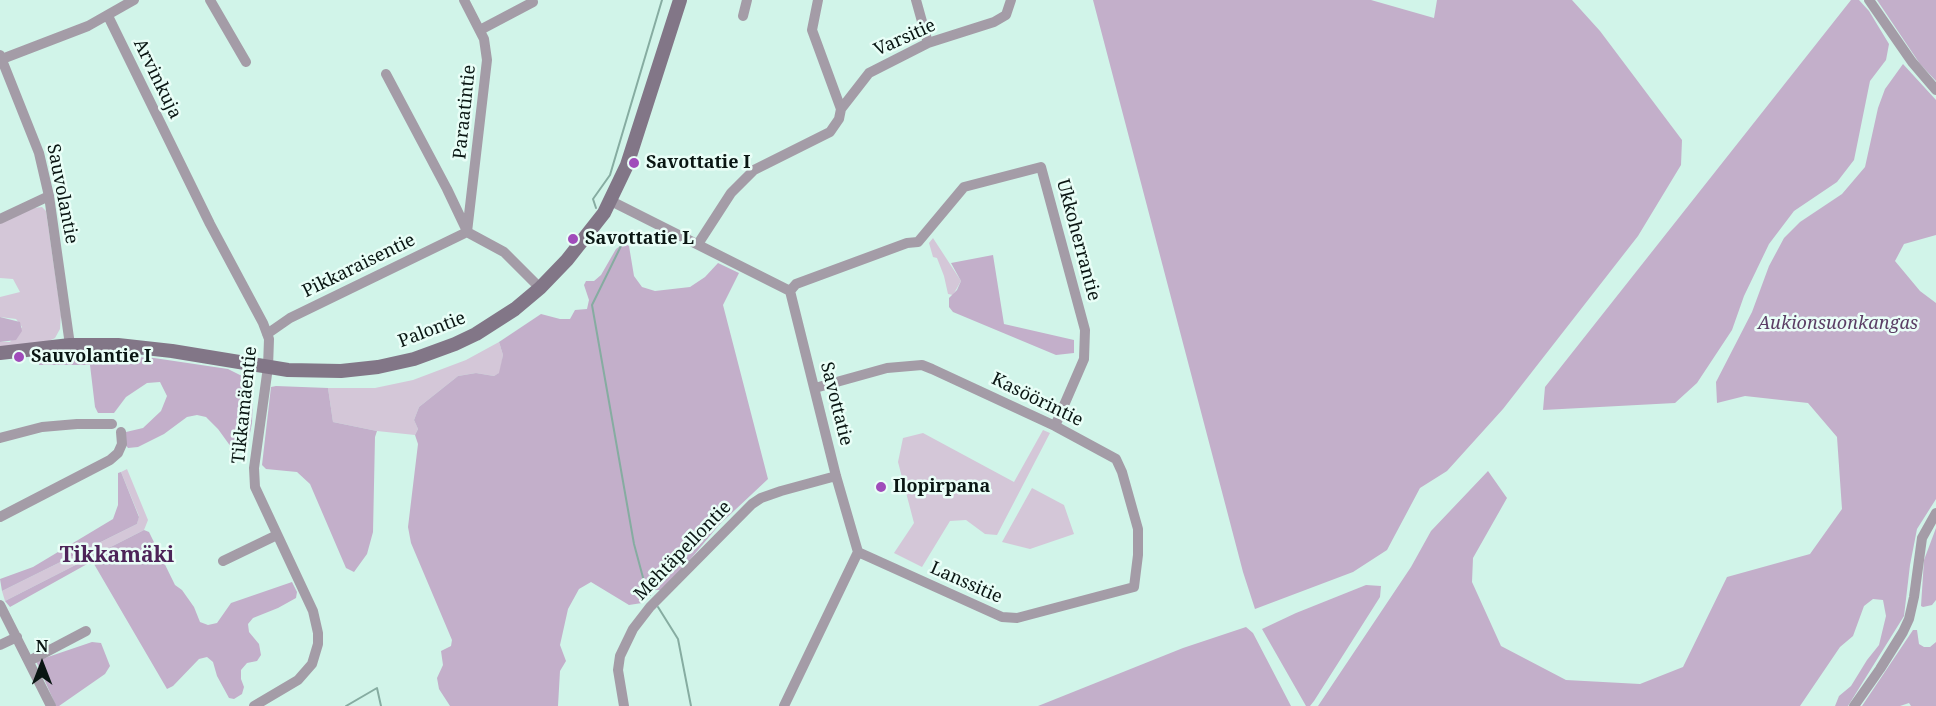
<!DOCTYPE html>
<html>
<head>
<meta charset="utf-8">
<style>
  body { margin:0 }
  #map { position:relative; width:1936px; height:706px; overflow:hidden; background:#d1f4e9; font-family:"Noto Serif",serif }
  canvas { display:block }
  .north { position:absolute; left:12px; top:634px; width:60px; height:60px; -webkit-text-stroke:4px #e9fef7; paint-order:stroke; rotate:0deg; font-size:16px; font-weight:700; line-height:24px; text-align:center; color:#0a1613 }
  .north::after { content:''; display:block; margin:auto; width:21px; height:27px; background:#0a1613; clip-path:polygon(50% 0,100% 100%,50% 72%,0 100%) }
</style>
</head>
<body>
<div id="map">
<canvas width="1936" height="706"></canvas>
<div class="north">N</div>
</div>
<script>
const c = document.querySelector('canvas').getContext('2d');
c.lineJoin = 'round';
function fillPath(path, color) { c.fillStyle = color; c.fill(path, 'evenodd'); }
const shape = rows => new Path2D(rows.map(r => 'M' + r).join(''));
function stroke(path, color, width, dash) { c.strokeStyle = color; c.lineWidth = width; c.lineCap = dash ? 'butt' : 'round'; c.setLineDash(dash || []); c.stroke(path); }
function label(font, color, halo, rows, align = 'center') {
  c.font = font + ' "Noto Serif",serif'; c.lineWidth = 5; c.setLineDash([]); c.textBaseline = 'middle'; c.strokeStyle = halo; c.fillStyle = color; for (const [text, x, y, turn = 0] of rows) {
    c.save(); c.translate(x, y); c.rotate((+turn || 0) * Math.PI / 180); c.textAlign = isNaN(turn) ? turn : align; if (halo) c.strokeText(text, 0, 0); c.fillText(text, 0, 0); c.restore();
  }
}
fillPath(shape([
  [42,207,46,211,61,315,60,329,55,338,49,341,0,348,0,342,10,342,22,327,16,319,0,317,0,297,20,292,13,279,0,278,0,223,34,208],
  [933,238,961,281,953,295,948,294,944,276,937,258,933,257,929,243],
  [499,342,503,355,500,373,494,376,476,373,458,376,419,407,414,420,418,429,415,435,377,431,333,422,328,388,375,388,413,380,466,360],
  [1043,430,1050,433,997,535,985,534,966,520,950,521,922,567,894,553,914,523,898,462,903,438,923,433,1014,482],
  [127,469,148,520,144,530,5,601,2,591,137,524,139,516,121,472],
  [1032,488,1064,505,1074,534,1030,549,1002,542]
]), '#d4c7d8');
fillPath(shape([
  [1093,0,1371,0,1434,18,1437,0,1572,0,1600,31,1682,140,1681,165,1638,236,1503,409,1447,471,1420,488,1387,550,1353,572,1255,609,1243,572],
  [1851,0,1859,0,1869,11,1889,44,1886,60,1870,81,1854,160,1837,182,1794,211,1769,244,1744,296,1732,330,1697,383,1675,403,1543,410,1545,387],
  [1877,0,1936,0,1936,81,1920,64],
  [1903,64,1936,100,1936,235,1904,244,1895,261,1920,291,1936,303,1936,499,1917,529,1910,565,1904,616,1848,706,1835,706,1839,696,1851,686,1867,660,1879,645,1886,616,1883,600,1873,599,1864,606,1853,636,1840,647,1800,706,1318,706,1411,567,1431,531,1488,471,1507,498,1473,558,1472,582,1501,646,1566,680,1640,684,1683,667,1727,577,1810,554,1842,509,1837,437,1808,403,1745,396,1717,403,1716,382,1752,312,1769,266,1784,238,1800,222,1842,194,1865,167,1878,108,1885,89],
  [624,243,629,246,634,276,642,287,655,291,690,287,705,277,718,263,739,273,723,305,768,479,719,525,678,574,661,590,654,590,642,603,629,605,591,582,579,589,568,609,560,645,566,661,560,671,558,706,450,706,439,689,437,678,443,665,441,651,451,646,452,640,411,543,408,527,418,444,415,435,418,429,414,420,419,407,458,376,476,373,494,376,499,373,503,355,499,342,541,314,560,319,570,319,575,310,587,309,589,300,584,285,586,281,594,281,601,275,616,249],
  [993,255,1004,324,1074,340,1074,353,1056,355,953,312,949,307,949,298,957,290,961,281,951,263],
  [0,317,20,322,22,331,16,340,0,342],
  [79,354,154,358,228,369,242,376,253,393,252,423,246,453,231,447,218,429,206,417,197,415,187,417,164,434,138,447,128,448,125,444,126,432,143,428,161,411,167,396,160,382,147,383,126,397,114,413,98,413,95,407,90,365,39,365,39,361,44,359,55,355],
  [276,386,328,388,333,422,377,431,375,437,373,532,367,554,354,572,346,568,310,484,297,472,266,469,262,465,271,387],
  [121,472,139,517,137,524,2,591,0,579,33,567,113,519,118,505,118,473],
  [1936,528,1936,600,1932,605,1923,607,1921,606,1924,560],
  [144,530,149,532,175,585,182,590,194,607,200,622,208,625,217,623,231,603,292,582,297,592,296,598,278,608,253,618,248,624,249,632,259,644,261,655,257,661,247,663,241,670,241,679,244,687,242,694,234,699,229,698,217,676,213,662,207,657,199,659,173,686,167,689,94,564,89,563,10,607,5,601],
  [1366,585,1381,586,1380,597,1314,701,1310,706,1306,706,1262,629,1296,613],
  [1246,627,1253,633,1291,706,1038,706,1183,648],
  [1913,630,1917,630,1919,644,1924,647,1930,647,1936,642,1936,706,1911,706,1909,703,1900,706,1862,706],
  [92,642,101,643,110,666,105,674,59,706,56,706,36,661]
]), '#c3afca');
stroke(shape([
  [596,208,593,199,610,175,662,0],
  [620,240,621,246,592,305,634,544,645,585,650,595],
  [658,607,678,639,691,706],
  [346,706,377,688,381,706]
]), '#86aca1', 2);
stroke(shape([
  [210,0,246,62],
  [464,0,484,39,487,60,467,232],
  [818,0,812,30,841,109],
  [916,0,928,43],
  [1869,0,1912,62,1936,90],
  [108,16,210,224,263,323,269,339,268,367,254,468,255,487,313,611,318,633,318,644,312,664,298,680,254,706],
  [743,16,747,0],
  [480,30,533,2],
  [0,55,39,153,49,196,70,345],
  [2,59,88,26,134,0],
  [386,74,447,189,467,231],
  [611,201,790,291,836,476,858,552,784,706],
  [0,219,49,196],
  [467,232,504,252,540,288],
  [698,244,731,193,754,170,830,132,839,119,841,109,869,73,928,43,994,22,1006,15,1011,0],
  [790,291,796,284,907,243,918,242,964,187,1041,167,1085,330,1084,359,1055,426],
  [267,334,290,318,467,232],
  [815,388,887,368,922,365,932,369,1055,426,1116,459,1122,472,1138,529,1138,555,1134,587,1017,618,1002,617,858,552],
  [0,438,42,427,77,424,112,424],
  [0,517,110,460,118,453,122,444,121,432],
  [223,561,277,535],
  [0,605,51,706],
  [0,645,17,637],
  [29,661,86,631],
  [624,706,618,670,620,656,633,629,650,607,752,504,761,498,781,491,836,476],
  [1854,706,1880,669,1903,632,1909,619,1914,597,1922,538,1936,513]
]), '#a49ca7', 10);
stroke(shape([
  [0,353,70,345,118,345,172,351,288,370,341,371,378,367,414,359,455,344,476,334,515,309,540,288,567,260,604,213,627,165,680,0]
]), '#827687', 14);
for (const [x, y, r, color] of [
  [634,163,6,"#a04cba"],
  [573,239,6,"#a04cba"],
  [19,357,6,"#a04cba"],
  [881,487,6,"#a04cba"]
]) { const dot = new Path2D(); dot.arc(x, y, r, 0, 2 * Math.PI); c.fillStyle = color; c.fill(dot); stroke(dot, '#e9fef7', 2); }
label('18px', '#0a1613', '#e9fef7', [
  ["Varsitie",905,38,-24],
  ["Arvinkuja",157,79,64],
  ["Paraatintie",465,112,-84],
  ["Sauvolantie",62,194,79],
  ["Ukkoherrantie",1078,240,75],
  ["Pikkaraisentie",359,266,-26],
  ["Palontie",432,330,-21],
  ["Kasöörintie",1037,400,26],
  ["Savottatie",836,404,76],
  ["Tikkamäentie",245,405,-84],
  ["Mehtäpellontie",683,551,-46],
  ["Lanssitie",966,583,24]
]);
label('bold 18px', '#0a1613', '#e9fef7', [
  ["Savottatie I",646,163],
  ["Savottatie L",585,239],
  ["Sauvolantie I",31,357],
  ["Ilopirpana",893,487]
], 'left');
label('italic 18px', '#5b3e65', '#e9fef7', [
  ["Aukionsuonkangas",1838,324]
]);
label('bold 21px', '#4d2459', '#e9fef7', [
  ["Tikkamäki",117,556]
]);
</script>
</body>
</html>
